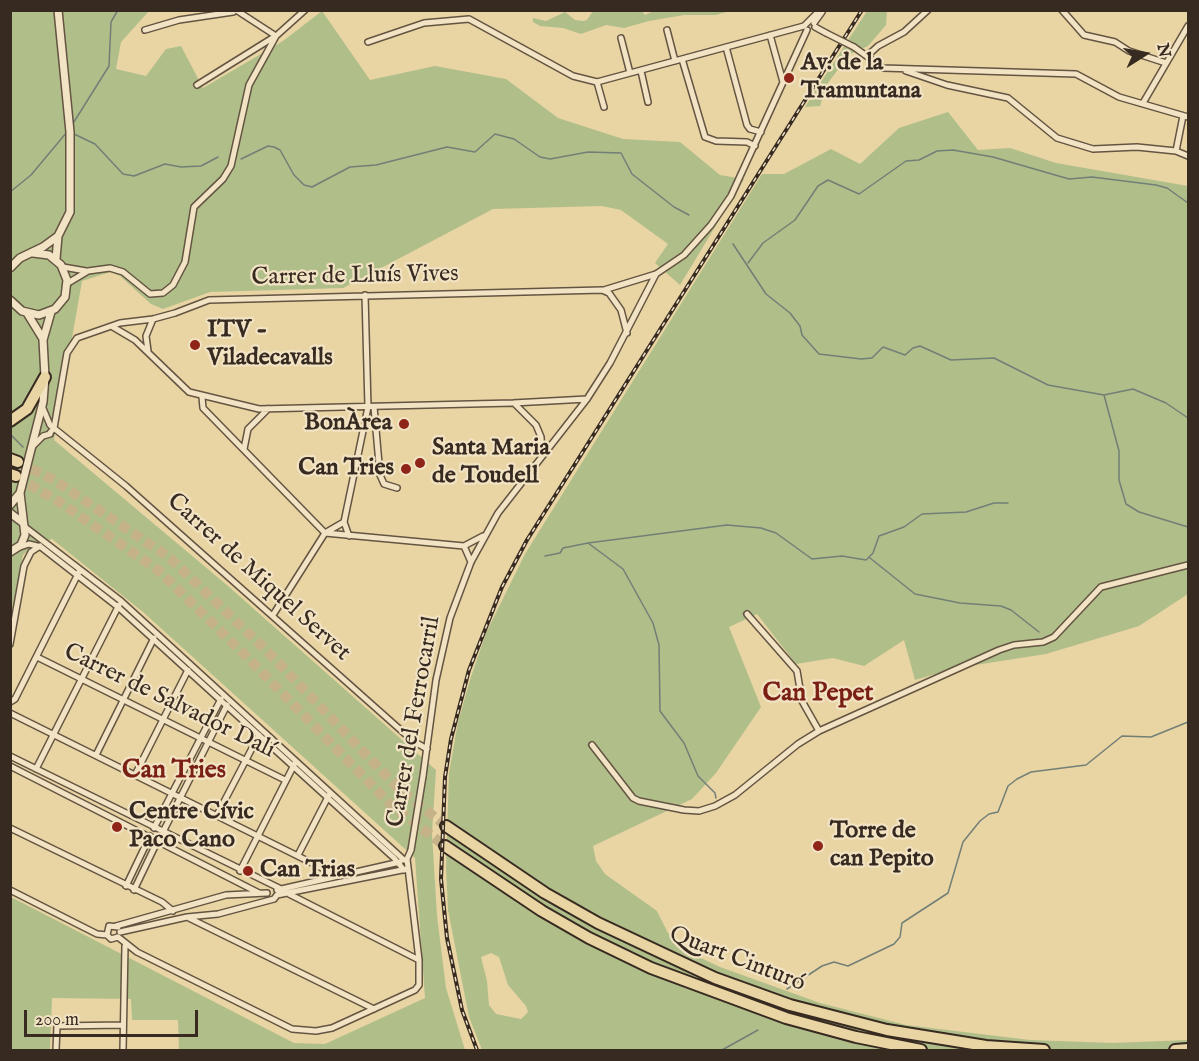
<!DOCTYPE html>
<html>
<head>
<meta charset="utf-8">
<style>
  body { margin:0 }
  #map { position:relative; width:1199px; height:1061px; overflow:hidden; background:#e9d4a3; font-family:"IM FELL English",serif }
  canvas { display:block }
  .frame { position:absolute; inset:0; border:12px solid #372a21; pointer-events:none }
  .north { position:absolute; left:1115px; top:24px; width:60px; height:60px; -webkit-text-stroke:4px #f1e3c3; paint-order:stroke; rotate:79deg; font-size:16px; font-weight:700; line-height:24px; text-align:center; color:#372a21 }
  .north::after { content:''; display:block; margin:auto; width:21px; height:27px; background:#372a21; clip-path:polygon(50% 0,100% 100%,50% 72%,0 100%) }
  .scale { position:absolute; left:24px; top:1010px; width:174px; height:27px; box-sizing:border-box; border:3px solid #372a21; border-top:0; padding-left:8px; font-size:18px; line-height:21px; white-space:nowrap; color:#372a21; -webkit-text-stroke:4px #f1e3c3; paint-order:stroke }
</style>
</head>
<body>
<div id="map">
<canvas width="1199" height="1061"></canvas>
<div class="frame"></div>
<div class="north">N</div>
<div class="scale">200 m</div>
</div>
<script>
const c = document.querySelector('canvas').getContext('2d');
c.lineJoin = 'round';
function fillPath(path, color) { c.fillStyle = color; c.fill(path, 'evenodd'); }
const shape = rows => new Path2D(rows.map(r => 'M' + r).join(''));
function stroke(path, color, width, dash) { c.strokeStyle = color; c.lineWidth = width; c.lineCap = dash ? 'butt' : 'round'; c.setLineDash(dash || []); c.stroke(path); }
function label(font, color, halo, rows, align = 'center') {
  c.font = font + ' "IM FELL English",serif'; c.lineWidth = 4.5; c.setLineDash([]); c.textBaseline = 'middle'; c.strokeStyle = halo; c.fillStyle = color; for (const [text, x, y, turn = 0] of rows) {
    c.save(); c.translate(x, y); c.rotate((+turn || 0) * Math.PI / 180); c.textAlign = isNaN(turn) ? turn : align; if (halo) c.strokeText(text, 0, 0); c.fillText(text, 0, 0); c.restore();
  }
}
fillPath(shape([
  [10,11,149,11,121,42,116,69,146,76,166,49,181,46,203,88,283,41,322,11,370,80,435,66,506,79,558,118,623,139,680,142,720,175,744,179,680,285,655,263,668,244,621,210,602,206,493,209,343,288,210,292,163,309,151,304,120,276,110,272,82,281,54,440,228,586,436,770,432,833,437,916,446,988,465,1050,179,1050,178,1020,132,1020,131,999,52,998,50,1050,11,1050,11,897,294,1043,325,1044,425,998,415,858,143,612,52,539,33,545,23,555,11,618],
  [593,11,642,11,645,15,654,11,730,11,716,15,684,15,649,21,624,28,606,25,581,34,563,28,540,26,533,22,533,18,546,21,565,12,575,20,583,21,587,20],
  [867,11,887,11,886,25,868,46,850,54,827,84,820,106,805,107],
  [948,112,978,150,1010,148,1056,163,1188,186,1188,594,1139,626,1046,654,956,668,915,680,904,640,864,666,833,658,796,664,757,614,729,627,761,707,716,773,692,799,593,846,596,861,605,874,657,911,668,933,686,951,720,967,820,1003,906,1025,1030,1040,1113,1043,1188,1040,1188,1050,482,1050,469,1017,448,910,446,867,449,773,458,722,470,680,486,633,525,554,762,174,784,174,831,149,860,164,899,128],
  [491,953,499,957,508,985,526,1006,528,1012,521,1019,496,1014,489,1005,487,981,481,957]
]), '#b0be8a');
stroke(shape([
  [72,125,109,66,111,22,118,10],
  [72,133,95,144,123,174,134,176,165,164,181,167,201,166,218,157],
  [241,159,268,146,274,147,280,150,294,175,304,185,312,187,350,167,376,165,447,147,475,152,495,134,514,139,540,157,550,159,588,152,621,153,632,174,674,207,689,215],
  [10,192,31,175,67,132],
  [733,244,766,294,790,313,800,326,802,335,819,354,861,359,872,358,883,347,905,355,913,348,920,346,951,360,994,358,1048,385,1104,395,1119,451,1119,480,1126,504,1139,512,1188,527],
  [748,263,763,243,795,220,818,186,828,180,859,194,906,161,919,160,937,151,953,150,993,157,1069,179,1092,177,1156,185,1167,188,1188,203],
  [1104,395,1133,389,1166,403,1188,418],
  [11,435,23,447],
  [588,543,727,525,761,528,776,533,812,559,842,556,866,560,873,553,879,536,904,527,922,514,966,512,994,503,1008,503],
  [545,556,560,553,563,548,588,543,623,569,653,623,659,645,660,711,684,743,698,776,715,793,716,798],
  [870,558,915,594,960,603,1001,606,1011,610,1039,632],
  [787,989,822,966,834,962,848,966,894,944,900,937,902,923,948,893,963,842,980,821,989,814,998,812,1008,786,1017,779,1031,772,1086,765,1122,736,1151,737,1188,722],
  [722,1050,758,1030]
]), '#727f76', 1.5);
stroke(shape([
  [18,462,54,480,170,558,266,650,399,789,446,826],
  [16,477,55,499,158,570,252,662,389,803,445,846]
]), '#c5b289', 10, [10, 5]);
const minor = shape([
  [236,10,276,36],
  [1062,10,1084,35,1115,42,1129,51,1166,63],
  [814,23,822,12],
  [804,26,820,10],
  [815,27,826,33],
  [145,30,179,20,233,12],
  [667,30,675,61],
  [770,35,783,82],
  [621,38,630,73],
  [368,42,424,23,469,19,573,76,597,82,804,26],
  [726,47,747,125,750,129,761,132],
  [854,47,883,68,1076,74,1119,97,1188,117],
  [867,56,878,46,904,32,928,10],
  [682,59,705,137,716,141,747,142,755,146],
  [641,71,648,102],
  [906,71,947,85,1008,98,1057,138,1093,149,1137,147,1176,151,1188,156],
  [597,82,604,107],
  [197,85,274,37],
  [1143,103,1188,26],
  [1176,151,1183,116],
  [63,267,86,271],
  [68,283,88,271,110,268,123,272,150,294,163,293,173,285,185,262,194,207,223,179,231,166,249,85,276,36,305,10],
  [604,290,656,274,684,255,711,225,731,196,807,30],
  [113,327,135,340,189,392,259,409,513,403,587,399],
  [148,351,146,336,153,319],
  [202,397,203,408,325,533,464,546,483,536],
  [515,404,536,425,541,437,542,455],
  [42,406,50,425,126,486,413,741,427,749],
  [374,407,380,475,384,484,397,488],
  [49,434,54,428,67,353,77,338,120,323,153,319,175,313,209,300,602,290,609,293,621,310,627,333],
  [33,446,43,436,50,434],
  [244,449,248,429,268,409],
  [25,527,121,601,404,860],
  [349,536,344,522,368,407,365,295],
  [464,546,471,562],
  [20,547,29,544,41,547,118,607,394,858,404,870],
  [747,614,797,671,802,701,819,731],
  [273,615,325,533,344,522],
  [10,644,24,566,31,552,40,546],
  [37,657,285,780],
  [10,702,15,699,79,572],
  [10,713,338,876],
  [592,745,633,798,639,801,684,810,699,811,715,806,735,795,798,744,819,731,999,650,1014,645,1043,642,1054,637,1101,587,1188,565],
  [96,755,154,638],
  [10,756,281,889],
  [10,766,259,893],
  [36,769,119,605],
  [135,775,188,670],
  [423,776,436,680,450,618,471,562,498,513,587,399,610,363,656,274],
  [217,815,259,735],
  [10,828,162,902,173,911],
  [154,828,221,699],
  [163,832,227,705],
  [298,855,329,795],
  [240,871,295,763],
  [126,886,150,836],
  [10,890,97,934,107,935,111,939,118,937],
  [134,890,158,840],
  [277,890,400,862],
  [289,894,419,960],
  [189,918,374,1009],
  [116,926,226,895,267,893],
  [120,932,187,917,218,914,274,899,277,895,407,869],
  [107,935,109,926,118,927],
  [118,937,137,952,292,1029,316,1031,332,1028,415,990,419,985,419,960,407,859,411,850],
  [56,1050,57,1026,123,1025],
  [123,1050,125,946]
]);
const tertiary = shape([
  [56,259,58,236],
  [10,268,20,258,43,247,58,236,70,212,70,132,58,10],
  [10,300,22,311,39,315,55,309,65,297,67,280,61,265,49,255,33,253],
  [27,313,43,339],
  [10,505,20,493],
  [10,513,22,522],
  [10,552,21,545,25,535,20,493,43,402,45,377,43,340,51,312]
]);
const motorway = shape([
  [10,421,27,409,45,377],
  [10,459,18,462],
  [10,474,16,476],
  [446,826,545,893,598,923,715,978,790,1005,887,1030,986,1046,1044,1050],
  [445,846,542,911,589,938,651,968,786,1018,856,1037,921,1050],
  [1175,1050,1188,1049]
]);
stroke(minor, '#645442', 8);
stroke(tertiary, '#645442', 10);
stroke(motorway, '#372a21', 14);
stroke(minor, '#f1e3c3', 5);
stroke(tertiary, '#f1e3c3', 7);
stroke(motorway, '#e9d4a3', 10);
const rail = shape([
  [477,1050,462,1010,447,938,441,879,445,777,451,739,469,670,502,587,527,540,862,10]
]);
stroke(rail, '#372a21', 4);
stroke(rail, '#f1e3c3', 1.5, [4.5]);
const minorBridge = shape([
  [826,33,854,47],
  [411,850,423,776]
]);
stroke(minorBridge, '#645442', 8, []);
stroke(minorBridge, '#f1e3c3', 5);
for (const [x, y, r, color] of [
  [789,78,6,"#8f2418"],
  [195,345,6,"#8f2418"],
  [404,424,6,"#8f2418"],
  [420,463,6,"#8f2418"],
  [406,469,6,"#8f2418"],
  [117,827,6,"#8f2418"],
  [818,846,6,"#8f2418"],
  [248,871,6,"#8f2418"]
]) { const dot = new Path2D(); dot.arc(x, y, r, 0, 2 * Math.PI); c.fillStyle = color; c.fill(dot); stroke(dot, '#f1e3c3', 2); }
label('bold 24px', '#372a21', '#f1e3c3', [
  ["Av. de la",801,64],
  ["Tramuntana",801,92],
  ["ITV -",207,331],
  ["Viladecavalls",207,359],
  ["BonÀrea",392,424,"right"],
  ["Santa Maria",432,449],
  ["de Toudell",432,477],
  ["Can Tries",394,469,"right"],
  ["Centre Cívic",129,813],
  ["Paco Cano",129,841],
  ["Torre de",830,832],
  ["can Pepito",830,860],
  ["Can Trias",260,871]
], 'left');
label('24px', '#372a21', '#f1e3c3', [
  ["Carrer de Lluís Vives",355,277,-1],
  ["Carrer de Miquel Servet",258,578,42],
  ["Carrer de Salvador Dalí",169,702,26],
  ["Carrer del Ferrocarril",415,722,-80],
  ["Quart Cinturó",737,960,21]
]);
label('bold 26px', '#7a1f14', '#f1e3c3', [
  ["Can Pepet",818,695],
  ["Can Tries",174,772]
]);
</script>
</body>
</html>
